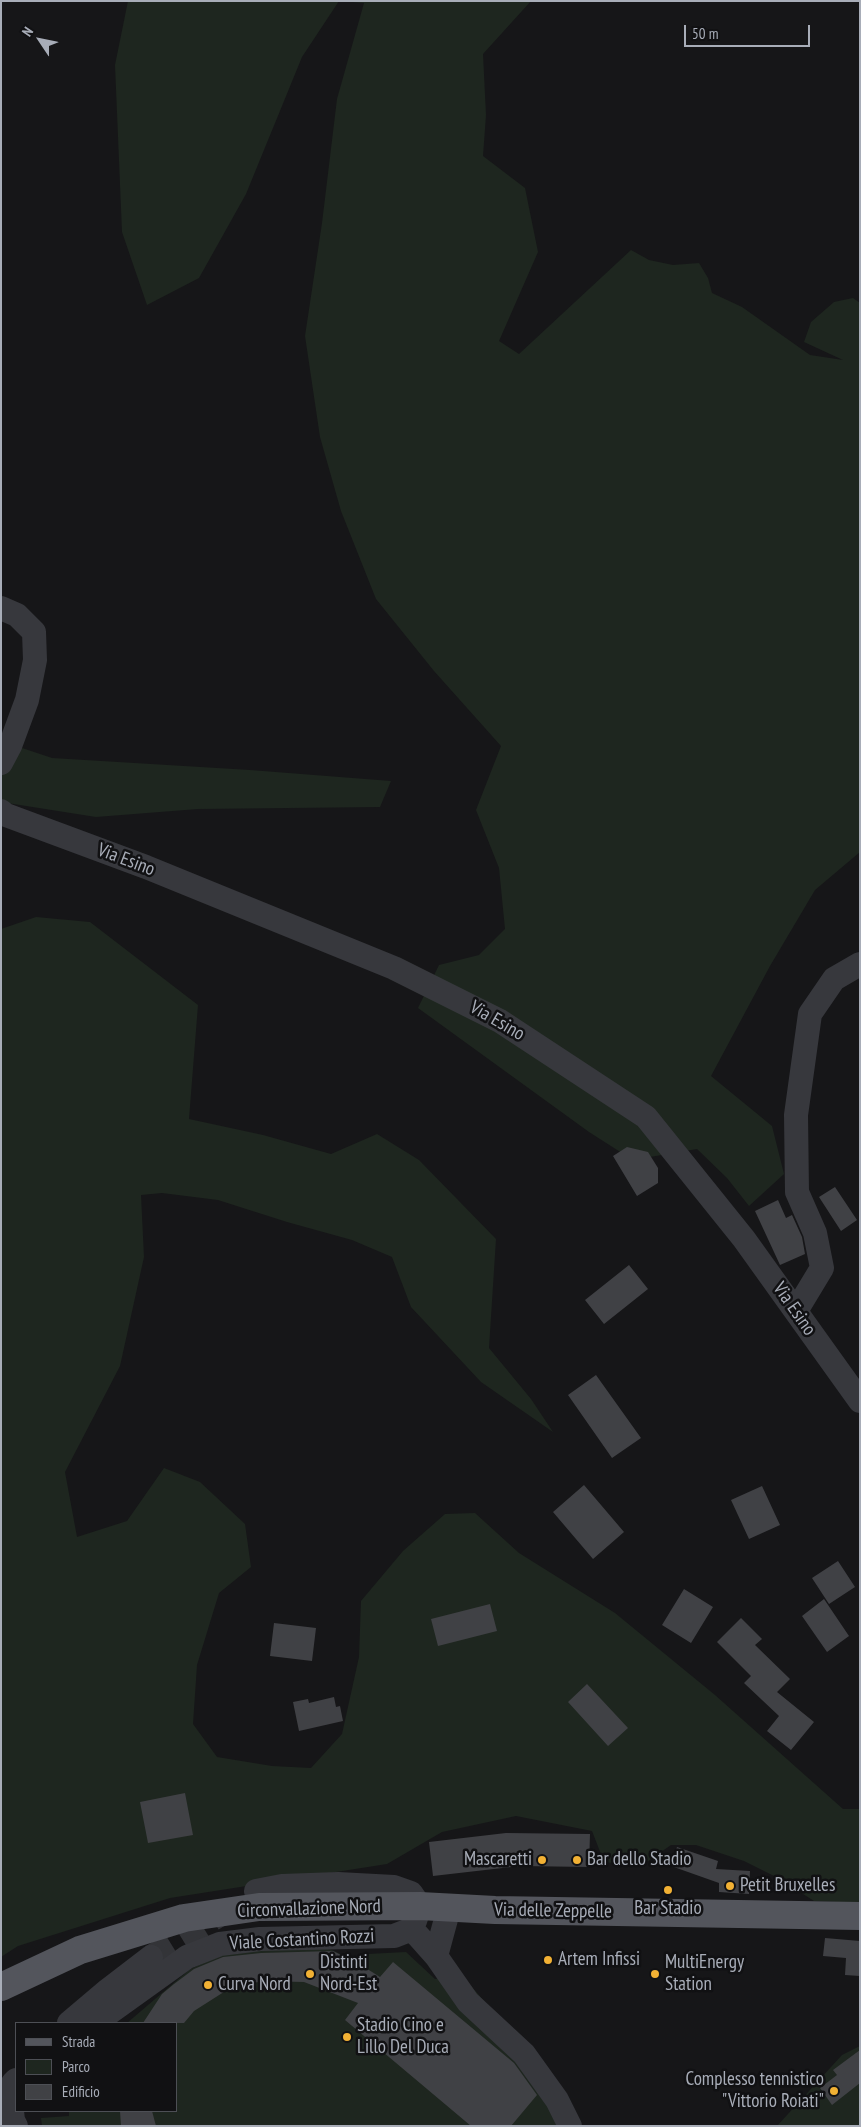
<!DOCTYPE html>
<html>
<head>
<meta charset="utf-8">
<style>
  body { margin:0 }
  #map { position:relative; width:861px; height:2127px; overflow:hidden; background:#161618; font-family:"PT Sans Narrow",sans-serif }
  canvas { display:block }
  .frame { position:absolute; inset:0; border:2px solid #a8adb8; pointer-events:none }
  .legend { position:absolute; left:15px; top:2022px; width:162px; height:90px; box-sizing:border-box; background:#111113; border:1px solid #4d4f55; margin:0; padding:6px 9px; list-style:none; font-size:15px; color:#a8adb8 }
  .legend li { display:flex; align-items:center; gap:10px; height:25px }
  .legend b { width:25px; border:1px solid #4d4f55 }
  .north { position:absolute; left:15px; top:15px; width:50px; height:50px; -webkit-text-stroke:4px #111113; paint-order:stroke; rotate:304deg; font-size:14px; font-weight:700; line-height:20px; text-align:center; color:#a8adb8 }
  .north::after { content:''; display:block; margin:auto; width:18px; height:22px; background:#a8adb8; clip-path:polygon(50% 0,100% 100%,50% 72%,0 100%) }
  .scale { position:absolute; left:684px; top:25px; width:126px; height:22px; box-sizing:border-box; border:2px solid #a8adb8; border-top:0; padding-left:6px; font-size:15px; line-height:18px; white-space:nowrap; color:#a8adb8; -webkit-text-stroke:4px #111113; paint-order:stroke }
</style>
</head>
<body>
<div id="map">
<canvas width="861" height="2127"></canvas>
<div class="frame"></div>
<ul class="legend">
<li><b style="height:6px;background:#53555c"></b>Strada</li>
<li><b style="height:14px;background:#1e261f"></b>Parco</li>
<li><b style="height:14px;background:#404145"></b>Edificio</li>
</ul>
<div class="north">N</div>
<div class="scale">50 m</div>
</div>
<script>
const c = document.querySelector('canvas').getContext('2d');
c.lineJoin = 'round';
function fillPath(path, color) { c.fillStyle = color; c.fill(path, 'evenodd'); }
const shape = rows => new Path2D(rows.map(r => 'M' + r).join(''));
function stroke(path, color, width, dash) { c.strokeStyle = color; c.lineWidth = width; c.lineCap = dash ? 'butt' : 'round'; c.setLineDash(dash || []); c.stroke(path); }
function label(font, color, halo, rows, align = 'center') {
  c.font = font + ' "PT Sans Narrow",sans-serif'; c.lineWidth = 5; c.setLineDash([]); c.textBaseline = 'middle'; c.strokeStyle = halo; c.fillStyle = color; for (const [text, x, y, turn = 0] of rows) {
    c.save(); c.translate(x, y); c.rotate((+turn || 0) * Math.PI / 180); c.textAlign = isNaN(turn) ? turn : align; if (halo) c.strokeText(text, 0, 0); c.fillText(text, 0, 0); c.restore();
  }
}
fillPath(shape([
  [128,1,339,1,302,57,246,194,199,278,147,305,122,232,115,65],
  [340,1,531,1,483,54,486,115,483,156,525,188,538,252,499,341,519,354,631,250,649,260,673,265,699,263,708,278,712,293,742,307,810,355,843,360,804,342,811,322,834,302,853,298,860,303,860,852,815,890,770,966,711,1076,772,1126,784,1174,749,1206,727,1178,697,1149,644,1158,625,1155,589,1132,418,1008,439,965,479,955,505,929,499,868,476,810,501,746,434,671,376,599,341,511,320,437,305,336,322,223,337,99,364,3],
  [1,741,52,758,250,770,391,781,380,807,198,809,96,817,1,802],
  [36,917,90,922,198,1005,189,1119,263,1135,331,1154,377,1134,419,1160,496,1239,489,1348,531,1399,553,1432,481,1382,411,1307,392,1257,352,1240,287,1222,218,1200,162,1193,141,1195,144,1257,120,1366,65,1472,77,1537,127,1521,164,1468,200,1482,245,1524,251,1567,219,1593,197,1665,193,1724,217,1757,272,1766,311,1768,342,1734,359,1657,361,1601,403,1551,445,1514,475,1513,519,1553,615,1613,715,1695,843,1809,860,1809,860,1903,814,1901,780,1879,744,1861,696,1845,671,1845,641,1866,604,1862,592,1831,516,1816,442,1832,387,1864,170,1898,18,1946,1,1957,1,929],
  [306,1944,332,1950,361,1964,368,1954,406,1952,435,1979,460,1973,490,2008,577,2126,42,2126,41,2118,69,2116,69,2111,176,2111,176,2023,127,2023,189,1970,222,1953],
  [860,2046,860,2126,777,2126,842,2055]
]), '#1e261f');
fillPath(shape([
  [627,1147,648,1152,658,1168,658,1183,637,1196,613,1156],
  [835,1187,857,1220,841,1231,819,1197],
  [778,1200,786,1218,792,1215,802,1237,805,1254,780,1265,755,1211],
  [629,1265,648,1289,604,1324,585,1300],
  [596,1375,641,1438,612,1458,568,1395],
  [584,1485,624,1532,593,1559,553,1512],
  [762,1486,780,1525,749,1539,731,1500],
  [838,1561,855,1587,829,1604,812,1578],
  [684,1589,713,1607,691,1643,662,1625],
  [824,1599,849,1636,827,1652,802,1616],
  [490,1604,497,1631,438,1646,431,1619],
  [741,1618,762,1639,755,1645,790,1679,777,1692,814,1722,791,1750,767,1731,779,1716,744,1683,751,1676,717,1642],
  [274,1623,316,1628,312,1661,270,1656],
  [587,1684,628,1728,608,1746,568,1702],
  [334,1697,336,1707,340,1706,343,1721,299,1731,293,1702,308,1699,309,1703],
  [185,1793,193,1835,148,1843,140,1802],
  [506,1833,590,1834,589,1867,520,1866,433,1876,429,1842],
  [677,1847,718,1861,716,1869,750,1871,749,1894,719,1892,719,1883,671,1866],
  [825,1938,860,1941,860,1976,845,1975,846,1958,823,1956],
  [333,1951,361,1965,380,1977,393,1962,514,2063,537,2095,511,2126,471,2126,345,2020,358,2003,304,1982,262,1981,227,1990,194,2011,184,2023,143,2023,162,1994,174,1984,194,1969,223,1957,261,1953],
  [860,2050,860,2083,832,2105,820,2088,837,2075,833,2070],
  [120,2111,152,2111,156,2126,121,2126]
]), '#404145');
stroke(shape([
  [151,1957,221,1914]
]), '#333438', 24, [24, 12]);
stroke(shape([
  [1,608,17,615,34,632,35,660,27,700,10,746,1,763],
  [1,811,6,815,146,867,394,968,500,1021,646,1117,744,1239,860,1401],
  [796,1311,822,1268,815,1233,797,1192,796,1115,810,1014,834,979,860,964],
  [256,1891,282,1886,338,1884,394,1887,411,1893,420,1906,415,1921],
  [436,1956,449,1908],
  [69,2023,108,1990,151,1957],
  [95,2023,187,1957,220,1944,260,1939,394,1936,412,1929,436,1956,468,2002,524,2054,557,2100,570,2126],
  [16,2080,13,2083,11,2103,13,2120,16,2126]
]), '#37383d', 24);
stroke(shape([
  [1,1987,80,1950,184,1918,259,1907,420,1906,495,1910,860,1916]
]), '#53555c', 28);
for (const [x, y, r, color] of [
  [542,1860,5,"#f2b134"],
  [577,1860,5,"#f2b134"],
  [730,1886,5,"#f2b134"],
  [668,1890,5,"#f2b134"],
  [548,1960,5,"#f2b134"],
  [310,1974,5,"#f2b134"],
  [655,1974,5,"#f2b134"],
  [208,1985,5,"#f2b134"],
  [347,2037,5,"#f2b134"],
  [834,2091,5,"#f2b134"]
]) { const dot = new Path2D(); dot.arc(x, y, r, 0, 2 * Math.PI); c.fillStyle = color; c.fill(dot); stroke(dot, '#111113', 2); }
label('19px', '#a8adb8', '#111113', [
  ["Via Esino",126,860,21],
  ["Via Esino",497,1021,30],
  ["Via Esino",794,1309,55],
  ["Circonvallazione Nord",309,1909,-2],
  ["Via delle Zeppelle",553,1911,1],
  ["Viale Costantino Rozzi",302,1940,-3]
]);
label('19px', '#a8adb8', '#111113', [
  ["Mascaretti",532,1860,"right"],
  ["Bar dello Stadio",587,1860],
  ["Petit Bruxelles",740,1886],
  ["Bar Stadio",668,1909,"center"],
  ["Artem Infissi",558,1960],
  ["Distinti",320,1963],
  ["Nord-Est",320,1985],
  ["MultiEnergy",665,1963],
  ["Station",665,1985],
  ["Curva Nord",218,1985],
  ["Stadio Cino e",357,2026],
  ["Lillo Del Duca",357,2048],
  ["Complesso tennistico",824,2080,"right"],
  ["\"Vittorio Roiati\"",824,2102,"right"]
], 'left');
</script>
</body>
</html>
